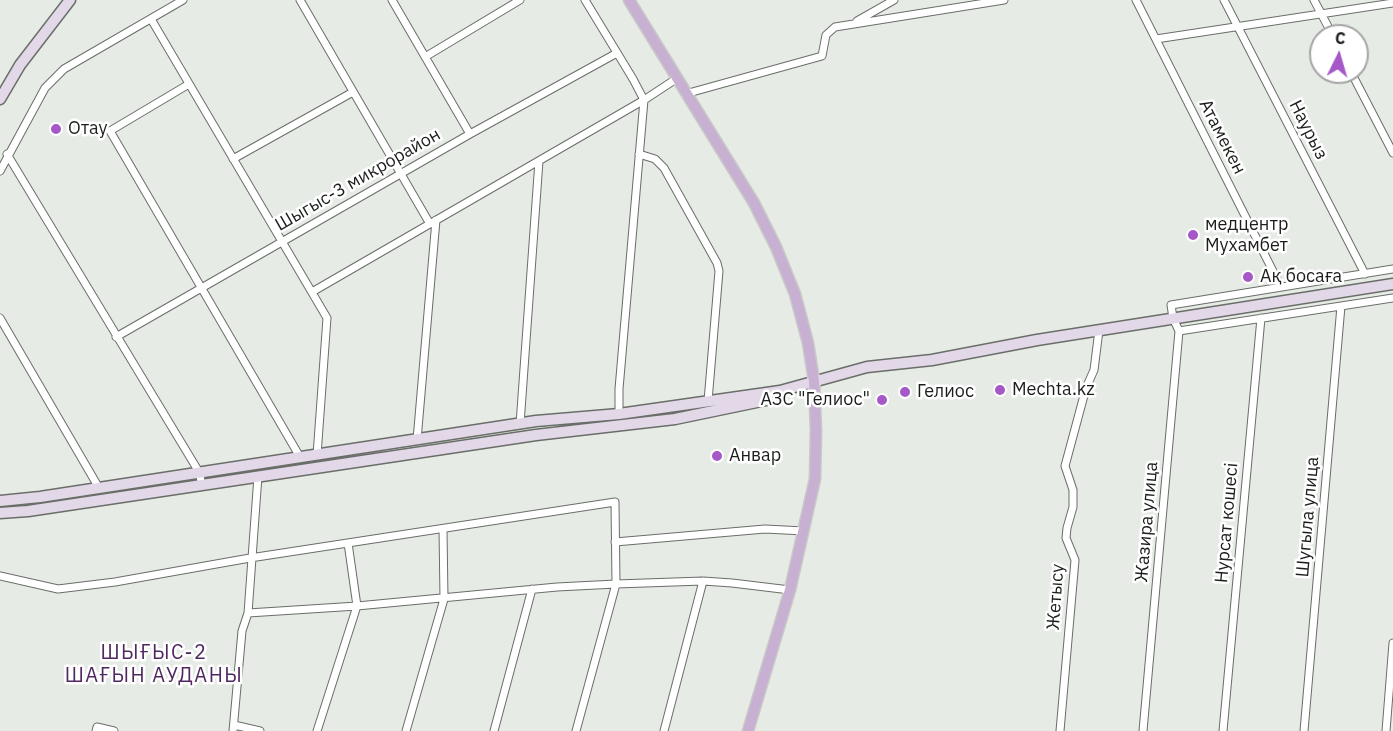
<!DOCTYPE html>
<html>
<head>
<meta charset="utf-8">
<style>
  body { margin:0 }
  #map { position:relative; width:1393px; height:731px; overflow:hidden; background:#e6ebe5; font-family:"IBM Plex Sans",sans-serif }
  canvas { display:block }
  .north { position:absolute; left:1309px; top:24px; width:60px; height:60px; box-sizing:border-box; background:#fff; border:2px solid #a4a5a4; border-radius:50%; rotate:5deg; font-size:16px; font-weight:700; line-height:24px; text-align:center; color:#1c1e1c }
  .north::after { content:''; display:block; margin:auto; width:21px; height:27px; background:#a657c8; clip-path:polygon(50% 0,100% 100%,50% 72%,0 100%) }
</style>
</head>
<body>
<div id="map">
<canvas width="1393" height="731"></canvas>
<div class="north">С</div>
</div>
<script>
const c = document.querySelector('canvas').getContext('2d');
c.lineJoin = 'round';
const shape = rows => new Path2D(rows.map(r => 'M' + r).join(''));
function stroke(path, color, width, dash) { c.strokeStyle = color; c.lineWidth = width; c.lineCap = dash ? 'butt' : 'round'; c.setLineDash(dash || []); c.stroke(path); }
function label(font, color, halo, rows, align = 'center') {
  c.font = font + ' "IBM Plex Sans",sans-serif'; c.lineWidth = 5; c.setLineDash([]); c.textBaseline = 'middle'; c.strokeStyle = halo; c.fillStyle = color; for (const [text, x, y, turn = 0] of rows) {
    c.save(); c.translate(x, y); c.rotate((+turn || 0) * Math.PI / 180); c.textAlign = isNaN(turn) ? turn : align; if (halo) c.strokeText(text, 0, 0); c.fillText(text, 0, 0); c.restore();
  }
}
const street = shape([
  [300,0,430,224],
  [392,0,470,134],
  [585,0,633,79,644,100,619,389,619,414],
  [1136,0,1281,287],
  [1224,0,1365,274],
  [1314,0,1333,36],
  [151,19,327,318,317,455],
  [857,21,894,0],
  [1156,39,1393,3],
  [425,57,520,0],
  [1351,72,1393,153],
  [189,84,110,131,300,457],
  [685,94,822,56,826,35,835,27,1004,0],
  [7,154,199,472,202,485],
  [639,154,655,159,664,168,717,263,719,271,708,401],
  [233,159,353,92],
  [0,171,45,88,64,69,183,0],
  [312,292,644,100,676,79],
  [0,318,99,488],
  [1179,331,1393,298],
  [116,337,470,134,617,53],
  [520,424,539,161],
  [417,440,436,220],
  [615,542,765,529,804,531],
  [0,576,58,589,115,582,250,558,615,502,616,584,576,731],
  [248,613,357,606,557,587,616,584,703,581,732,583,790,590],
  [234,725,260,731],
  [96,731,97,727,114,731],
  [233,731,242,631,248,613,258,476],
  [317,731,357,606,348,543],
  [406,731,444,599,443,529],
  [494,731,532,589],
  [664,731,703,581],
  [1060,731,1075,560,1066,538,1067,528,1073,507,1073,490,1065,466,1086,388,1094,370,1099,330],
  [1143,731,1179,331,1173,318,1171,305,1393,269],
  [1223,731,1261,318],
  [1304,731,1341,306],
  [1386,731,1393,643]
]);
const secondary = shape([
  [0,99,20,65,70,0],
  [0,501,40,497,536,421,619,414,780,391,867,367,932,360,1037,340,1393,284],
  [0,513,28,511,536,435,675,419,781,397]
]);
const primary = shape([
  [629,0,754,203,776,247,795,294,808,343,814,381,816,430,815,479,790,590,748,731]
]);
stroke(street, '#6a6e69', 9);
stroke(secondary, '#6a6e69', 13);
stroke(primary, '#c9c9c9', 13);
stroke(street, '#fff', 7);
stroke(secondary, '#e3d8e8', 10);
stroke(primary, '#c7b0d2', 10);
for (const [x, y, r, color] of [
  [56,129,6,"#a657c8"],
  [1193,235,6,"#a657c8"],
  [1248,277,6,"#a657c8"],
  [1000,390,6,"#a657c8"],
  [905,392,6,"#a657c8"],
  [882,400,6,"#a657c8"],
  [717,456,6,"#a657c8"]
]) { const dot = new Path2D(); dot.arc(x, y, r, 0, 2 * Math.PI); c.fillStyle = color; c.fill(dot); stroke(dot, '#fff', 2); }
label('18px', '#1c1e1c', '#fff', [
  ["Отау",68,129],
  ["медцентр",1205,225],
  ["Мухамбет",1205,246],
  ["Ақ босаға",1260,277],
  ["Mechta.kz",1012,390],
  ["Гелиос",917,392],
  ["АЗС \"Гелиос\"",870,400,"right"],
  ["Анвар",729,456]
], 'left');
label('18px', '#1c1e1c', '#fff', [
  ["Наурыз",1308,130,63],
  ["Атамекен",1222,137,63],
  ["Шыгыс-3 микрорайон",358,180,-30],
  ["Шугыла улица",1308,517,-85],
  ["Жазира улица",1147,522,-85],
  ["Нурсат кошесi",1227,523,-85],
  ["Жетысу",1056,597,-86]
]);
c.letterSpacing = '1.5px';
label('20px', '#4f285f', '#fff', [
  ["ШЫҒЫС-2",154,653],
  ["ШАҒЫН АУДАНЫ",154,676]
]);
c.letterSpacing = '0px';
</script>
</body>
</html>
